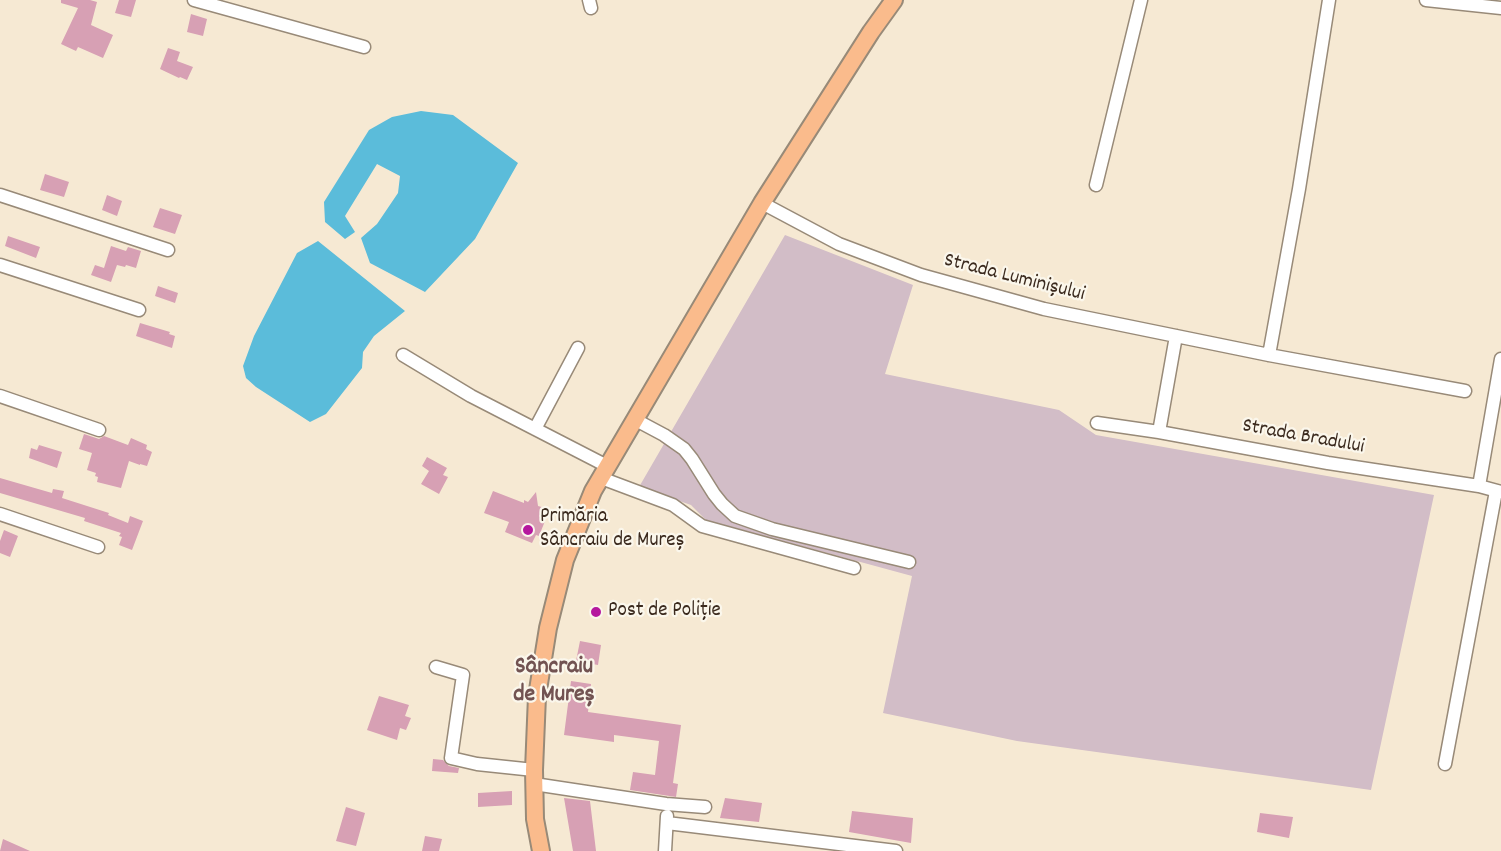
<!DOCTYPE html>
<html>
<head>
<meta charset="utf-8">
<style>
  body { margin:0 }
  canvas { display:block; background:#f6e9d3 }
</style>
</head>
<body>
<canvas width="1501" height="851"></canvas>
<script>
const c = document.querySelector('canvas').getContext('2d');
c.lineJoin = 'round';
function fillPath(path, color) { c.fillStyle = color; c.fill(path, 'evenodd'); }
const shape = rows => new Path2D(rows.map(r => 'M' + r).join(''));
function stroke(path, color, width, dash) { c.strokeStyle = color; c.lineWidth = width; c.lineCap = dash ? 'butt' : 'round'; c.setLineDash(dash || []); c.stroke(path); }
function label(font, color, halo, rows, align = 'center') {
  c.font = font + ' Dekko,sans-serif'; c.lineWidth = 4.5; c.setLineDash([]); c.textBaseline = 'middle'; c.strokeStyle = halo; c.fillStyle = color; for (const [text, x, y, turn = 0] of rows) {
    c.save(); c.translate(x, y); c.rotate((+turn || 0) * Math.PI / 180); c.textAlign = isNaN(turn) ? turn : align; if (halo) c.strokeText(text, 0, 0); c.fillText(text, 0, 0); c.restore();
  }
}
fillPath(shape([
  [785,235,913,285,885,374,1059,410,1096,435,1434,495,1371,790,1017,741,883,713,912,576,706,520,691,505,639,487]
]), '#d2bdc7');
fillPath(shape([
  [421,111,453,115,518,163,475,239,425,292,370,263,361,238,377,224,398,193,400,176,377,164,345,216,355,232,345,239,325,222,324,202,369,130,392,117],
  [318,241,405,311,374,336,363,352,362,368,326,414,310,422,256,387,246,378,243,366,254,336,297,253]
]), '#5bbcda');
fillPath(shape([
  [61,0,90,0,97,2,91,25,113,35,103,58,78,47,76,51,61,44,78,8,61,3],
  [119,0,136,0,131,17,115,13],
  [191,14,207,19,203,36,187,32],
  [168,48,180,52,177,61,193,67,187,80,180,77,179,78,160,69],
  [45,174,69,182,64,197,40,190],
  [107,195,122,201,117,216,102,210],
  [160,208,182,215,175,234,153,227],
  [8,236,40,247,36,258,5,246],
  [111,246,126,251,128,247,141,251,136,268,126,265,125,267,117,265,111,282,91,275,95,265,104,268],
  [158,286,178,293,175,303,155,296],
  [140,323,170,332,169,334,175,336,172,348,136,336],
  [84,434,99,439,104,436,128,445,131,438,147,445,146,449,152,452,147,466,140,464,140,465,129,461,121,488,97,482,98,477,95,476,96,473,87,470,92,453,79,449],
  [39,445,62,452,57,468,29,458,31,448,37,450],
  [427,457,447,468,443,475,448,477,439,494,421,484,429,471,422,466],
  [0,478,52,493,53,489,64,491,62,498,109,513,108,515,128,523,130,516,143,521,132,550,119,545,122,537,119,536,121,533,84,521,85,518,0,493],
  [493,491,524,503,524,500,528,502,536,492,538,506,545,508,541,519,545,521,539,536,536,535,532,543,505,532,509,522,484,513],
  [4,530,18,536,10,557,0,553,0,541],
  [580,641,601,645,598,665,576,661],
  [571,681,591,684,588,712,681,725,673,783,678,784,676,797,630,790,633,772,655,775,659,741,614,735,614,742,564,735],
  [379,696,409,705,405,716,411,718,406,730,400,728,397,740,367,730],
  [433,759,443,760,449,766,459,768,458,773,432,771],
  [512,791,512,805,478,807,478,793],
  [564,798,590,801,596,851,573,851],
  [725,798,762,803,759,822,720,818],
  [346,807,365,813,356,846,336,841],
  [852,811,913,818,911,843,849,832],
  [1260,813,1293,817,1289,838,1257,832],
  [425,836,442,839,439,851,422,851],
  [3,839,30,851,0,851]
]), '#d7a0b4');
const minor = shape([
  [194,0,364,47],
  [589,0,591,8],
  [1426,0,1501,8],
  [1096,185,1141,0],
  [0,195,168,250],
  [762,203,839,244,921,275,1044,309,1269,355,1465,391],
  [0,265,139,310],
  [403,355,471,396,607,466],
  [1269,355,1299,189,1329,0],
  [0,396,99,430],
  [634,419,664,435,684,449,692,459,714,494,722,504,735,516,772,529,909,562],
  [1097,423,1159,432,1328,463,1479,486,1501,492],
  [535,429,578,348],
  [1159,432,1176,336],
  [601,478,673,505,702,526,854,568],
  [1479,486,1501,359],
  [0,514,98,547],
  [436,667,463,675,451,758,477,764,534,770],
  [1445,764,1496,491],
  [534,784,666,804,705,807],
  [667,823,896,851],
  [665,851,667,816]
]);
const major = shape([
  [541,851,535,819,534,770,537,696,548,628,565,560,593,491,762,203,871,32,894,0]
]);
stroke(minor, '#988a78', 15);
stroke(major, '#988a78', 20);
stroke(minor, '#fff', 12);
stroke(major, '#fabb8c', 16);
for (const [x, y, r, color] of [
  [528,530,6,"#b5179e"],
  [596,612,6,"#b5179e"]
]) { const dot = new Path2D(); dot.arc(x, y, r, 0, 2 * Math.PI); c.fillStyle = color; c.fill(dot); stroke(dot, '#fbf7ec', 2); }
label('21px', '#3b2a1e', '#fbf7ec', [
  ["Strada Luminișului",1014,279,14],
  ["Strada Bradului",1303,438,10]
]);
label('21px', '#3b2a1e', '#fbf7ec', [
  ["Primăria",540,518],
  ["Sâncraiu de Mureș",540,542],
  ["Post de Poliție",608,612]
], 'left');
label('bold 24px', '#725352', '#fbf7ec', [
  ["Sâncraiu",554,669],
  ["de Mureș",554,697]
]);
</script>
</body>
</html>
